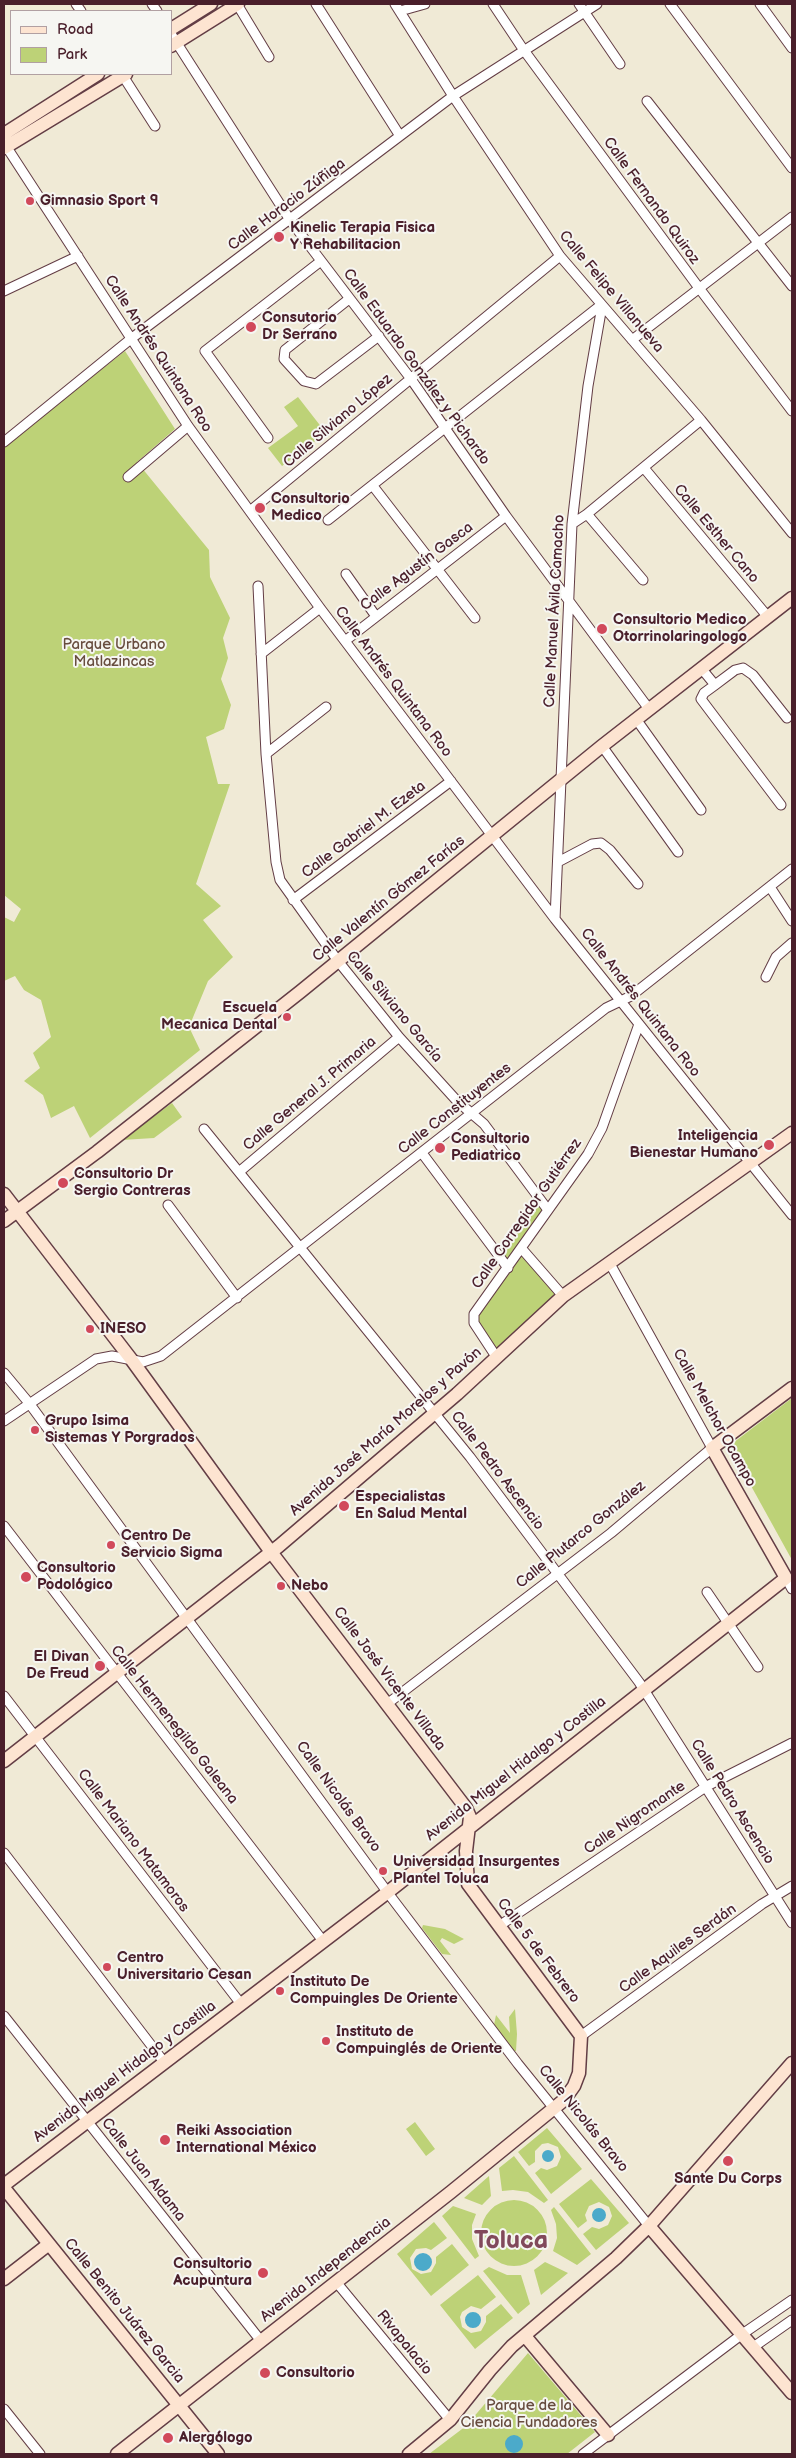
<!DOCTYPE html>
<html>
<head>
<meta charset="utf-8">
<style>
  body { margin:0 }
  #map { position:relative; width:796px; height:2458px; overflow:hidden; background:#f0ead6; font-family:"Balsamiq Sans",sans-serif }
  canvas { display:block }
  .frame { position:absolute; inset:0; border:5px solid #4a1f2b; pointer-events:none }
  .legend { position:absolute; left:10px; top:10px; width:162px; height:65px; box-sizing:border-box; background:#f6f6f2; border:1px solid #b1a0a2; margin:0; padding:6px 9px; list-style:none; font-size:15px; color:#4a1f2b }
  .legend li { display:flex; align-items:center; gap:10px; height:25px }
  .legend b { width:25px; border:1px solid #b1a0a2 }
</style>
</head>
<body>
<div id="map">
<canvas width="796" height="2458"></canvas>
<div class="frame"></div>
<ul class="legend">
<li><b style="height:6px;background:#fde4d1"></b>Road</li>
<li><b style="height:14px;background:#bdd277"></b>Park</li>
</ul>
</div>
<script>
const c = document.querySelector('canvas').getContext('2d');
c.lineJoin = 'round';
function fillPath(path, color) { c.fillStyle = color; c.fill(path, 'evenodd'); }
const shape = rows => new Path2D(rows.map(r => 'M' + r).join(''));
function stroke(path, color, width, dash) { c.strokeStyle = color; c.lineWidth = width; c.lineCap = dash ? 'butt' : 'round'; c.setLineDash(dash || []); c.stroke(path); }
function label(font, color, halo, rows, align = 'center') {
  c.font = font + ' "Balsamiq Sans",sans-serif'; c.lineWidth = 4; c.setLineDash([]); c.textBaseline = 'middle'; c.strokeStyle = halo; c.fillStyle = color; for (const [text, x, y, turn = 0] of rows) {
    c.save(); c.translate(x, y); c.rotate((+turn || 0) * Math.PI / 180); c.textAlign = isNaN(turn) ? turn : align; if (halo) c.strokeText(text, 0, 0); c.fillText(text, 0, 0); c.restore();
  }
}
fillPath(shape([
  [125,351,175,429,137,462,209,550,210,577,230,618,223,638,228,658,221,679,231,705,224,729,206,737,218,784,230,784,196,884,221,906,203,920,233,957,208,981,189,1027,200,1050,90,1138,74,1106,51,1118,43,1095,24,1081,40,1068,33,1053,51,1037,41,1000,24,990,15,976,4,981,4,917,14,922,21,909,4,895,4,446],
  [298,397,326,433,282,466,268,448,298,426,284,407],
  [172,1103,182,1117,154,1138,122,1140],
  [537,1202,543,1210,508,1260,500,1251],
  [523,1254,557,1294,496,1350,475,1318],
  [792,1398,792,1560,729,1446],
  [423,1925,445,1929,464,1939,454,1944,442,1938,440,1941,451,1955,442,1954,422,1928],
  [515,2009,517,2034,516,2051,514,2051,494,2025,496,2015,510,2033,509,2017],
  [415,2122,435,2149,426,2156,406,2129],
  [547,2128,582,2169,551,2194,535,2173,541,2168,547,2170,557,2166,561,2157,558,2147,548,2143,542,2144,535,2151,535,2162,529,2166,518,2152],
  [514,2156,548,2200,544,2203,528,2192,513,2190,502,2191,499,2168],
  [489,2176,491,2196,482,2205,464,2198],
  [591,2179,629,2223,596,2250,583,2234,592,2227,599,2229,608,2225,612,2216,609,2207,599,2202,589,2206,585,2215,587,2221,578,2228,559,2204],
  '481 2233a33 33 0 1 1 66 0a33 33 0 1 1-66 0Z',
  [453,2206,476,2214,472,2225,472,2239,479,2256,475,2259,442,2216],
  [554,2207,591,2254,577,2265,553,2251,557,2238,556,2224,551,2210],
  [434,2222,447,2238,431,2250,426,2248,416,2249,410,2258,412,2269,421,2274,431,2272,436,2263,436,2257,452,2244,469,2265,431,2296,397,2254],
  [545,2262,568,2273,541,2295,534,2270],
  [489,2267,507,2275,521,2275,530,2304,518,2314,483,2271],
  [478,2275,496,2297,481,2309,471,2306,462,2312,460,2317,462,2327,471,2333,481,2331,486,2322,486,2316,501,2304,513,2318,475,2349,440,2305],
  [528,2353,595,2432,567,2454,429,2454,466,2426]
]), '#bdd277');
fillPath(shape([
  '542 2156a6 6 0 1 1 12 0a6 6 0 1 1-12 0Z',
  '592 2215a7 7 0 1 1 14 0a7 7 0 1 1-14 0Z',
  '414 2262a9 9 0 1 1 18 0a9 9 0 1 1-18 0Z',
  '465 2320a8 8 0 1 1 16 0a8 8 0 1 1-16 0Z',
  '505 2444a9 9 0 1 1 18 0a9 9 0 1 1-18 0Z'
]), '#4baaca');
const street = shape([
  [76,4,81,11],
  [152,4,157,11],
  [237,4,269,57],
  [316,4,400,136],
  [395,4,453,96,560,256,701,420,792,533],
  [493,4,523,49,699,288,792,411],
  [579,4,620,64],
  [670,4,792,168],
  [760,4,792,48],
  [400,11,425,4],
  [171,34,290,220,411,379,506,516,649,709],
  [123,76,155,126],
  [647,101,792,286],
  [4,143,188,426,320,608,555,919,792,1215],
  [4,291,78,256],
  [349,299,285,350,284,359,304,381,316,384,379,336],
  [632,340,792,217],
  [268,438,205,351,321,261],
  [4,442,132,338,453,96,597,4],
  [644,468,768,617],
  [128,477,188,426],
  [373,486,475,618],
  [250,511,560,256],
  [587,514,643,580],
  [328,520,601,305],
  [572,524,587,514,701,420],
  [346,574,375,615],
  [258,586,266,754,276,862,280,880,338,961,399,1037,457,1101,484,1124,548,1210],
  [345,641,506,516],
  [261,654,320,608],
  [701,668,715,685],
  [636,719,701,810],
  [602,746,678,852],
  [266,754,326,707],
  [781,805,701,699,704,693,715,685,735,670,743,668,753,675,787,718],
  [558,862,592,844,601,843,610,850,638,884],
  [770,887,792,921],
  [293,900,451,781],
  [555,919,572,524,588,386,602,306],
  [766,977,776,957,792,943],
  [204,1129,470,1457,639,1682,792,1923],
  [422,1153,508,1268],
  [239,1172,399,1037],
  [168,1205,237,1298],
  [522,1249,563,1296],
  [497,1358,474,1323,474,1314,588,1154,602,1128,639,1024],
  [4,1373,29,1403,391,1897,518,2064,649,2226],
  [4,1421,96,1359,112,1356,143,1362,161,1356,606,1008,631,996,792,869],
  [4,1526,323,1941],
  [786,1578,792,1589],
  [707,1592,758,1667],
  [4,1696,241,2004],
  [387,1704,611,1533,712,1448,609,1262],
  [4,1853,164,2062],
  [499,1926,707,1786,792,1743],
  [4,2016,261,2341],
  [581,2036,762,1904,792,1886],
  [337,2283,450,2420],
  [752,2348,792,2320],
  [4,2409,40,2454],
  [583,2454,741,2335,792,2300]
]);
const secondary = shape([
  [171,29,211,4],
  [171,46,238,4],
  [4,134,98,74],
  [4,148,126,74],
  [4,1194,131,1359,271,1552,466,1808,470,1817,466,1851,468,1884,581,2036,579,2073,574,2086,564,2100,451,2192,117,2454],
  [4,1221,97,1152,300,992,602,746,792,598],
  [4,1761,279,1546,457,1394,563,1296,792,1133],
  [4,2185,388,1892,786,1578,712,1448,792,1388],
  [4,2188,218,2454],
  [649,2226,792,2393],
  [4,2279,49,2244],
  [525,2336,608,2435],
  [409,2454,450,2420,490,2370,512,2346,616,2258,649,2226,792,2063]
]);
stroke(street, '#633d45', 11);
stroke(secondary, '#633d45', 15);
stroke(street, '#fff', 9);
stroke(secondary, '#fde4d1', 12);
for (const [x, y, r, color] of [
  [30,201,5,"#d1495b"],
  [279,237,6,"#d1495b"],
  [251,327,6,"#d1495b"],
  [260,508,6,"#d1495b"],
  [602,629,6,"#d1495b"],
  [287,1017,5,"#d1495b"],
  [769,1145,6,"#d1495b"],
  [440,1148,6,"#d1495b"],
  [63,1183,6,"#d1495b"],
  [90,1329,5,"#d1495b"],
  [35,1430,5,"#d1495b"],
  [344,1506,6,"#d1495b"],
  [111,1545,5,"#d1495b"],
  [26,1577,6,"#d1495b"],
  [281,1586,5,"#d1495b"],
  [100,1666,6,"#d1495b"],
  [383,1871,5,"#d1495b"],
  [107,1967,5,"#d1495b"],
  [280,1991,5,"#d1495b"],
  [326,2041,5,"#d1495b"],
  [165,2140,6,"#d1495b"],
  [728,2161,6,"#d1495b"],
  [263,2273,6,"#d1495b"],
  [265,2373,6,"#d1495b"],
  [168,2438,6,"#d1495b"]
]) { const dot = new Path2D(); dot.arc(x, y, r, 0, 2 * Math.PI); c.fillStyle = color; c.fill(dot); stroke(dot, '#f6f6f2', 2); }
label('bold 15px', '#4a1f2b', '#f6f6f2', [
  ["Gimnasio Sport 9",40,201],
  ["Kinelic Terapia Fisica",290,228],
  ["Y Rehabilitacion",290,245],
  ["Consutorio",262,318],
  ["Dr Serrano",262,335],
  ["Consultorio",271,499],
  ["Medico",271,516],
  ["Consultorio Medico",613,620],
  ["Otorrinolaringologo",613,637],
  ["Escuela",277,1008,"right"],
  ["Mecanica Dental",277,1025,"right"],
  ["Inteligencia",758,1136,"right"],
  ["Bienestar Humano",758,1153,"right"],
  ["Consultorio",451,1139],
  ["Pediatrico",451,1156],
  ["Consultorio Dr",74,1174],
  ["Sergio Contreras",74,1191],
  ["INESO",100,1329],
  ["Grupo Isima",45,1421],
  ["Sistemas Y Porgrados",45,1438],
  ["Especialistas",355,1497],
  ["En Salud Mental",355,1514],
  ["Centro De",121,1536],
  ["Servicio Sigma",121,1553],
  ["Consultorio",37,1568],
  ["Podológico",37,1585],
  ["Nebo",291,1586],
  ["El Divan",89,1657,"right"],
  ["De Freud",89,1674,"right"],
  ["Universidad Insurgentes",393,1862],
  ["Plantel Toluca",393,1879],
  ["Centro",117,1958],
  ["Universitario Cesan",117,1975],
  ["Instituto De",290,1982],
  ["Compuingles De Oriente",290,1999],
  ["Instituto de",336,2032],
  ["Compuinglés de Oriente",336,2049],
  ["Reiki Association",176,2131],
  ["International México",176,2148],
  ["Sante Du Corps",728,2179,"center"],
  ["Consultorio",252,2264,"right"],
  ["Acupuntura",252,2281,"right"],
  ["Consultorio",276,2373],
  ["Alergólogo",179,2438]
], 'left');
label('15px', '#4a1f2b', '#f6f6f2', [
  ["Calle Fernando Quiroz",651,201,54],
  ["Calle Horacio Zúñiga",287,205,-37],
  ["Calle Felipe Villanueva",611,292,50],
  ["Calle Andrés Quintana Roo",158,354,57],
  ["Calle Eduardo González y Pichardo",416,367,54],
  ["Calle Silviano López",338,421,-40],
  ["Calle Esther Cano",716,534,50],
  ["Calle Agustín Gasca",417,567,-37],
  ["Calle Manuel Ávila Camacho",555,611,-87],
  ["Calle Andrés Quintana Roo",393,682,53],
  ["Calle Gabriel M. Ezeta",364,830,-37],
  ["Calle Valentín Gómez Farías",389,899,-39],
  ["Calle Andrés Quintana Roo",640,1003,52],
  ["Calle Silviano García",394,1007,50],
  ["Calle General J. Primaria",310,1094,-40],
  ["Calle Constituyentes",455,1109,-38],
  ["Calle Corregidor Gutiérrez",527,1214,-55],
  ["Calle Melchor Ocampo",714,1418,61],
  ["Avenida José María Morelos y Pavón",386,1432,-41],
  ["Calle Pedro Ascencio",497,1471,53],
  ["Calle Plutarco González",581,1535,-39],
  ["Calle José Vicente Villada",389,1679,53],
  ["Calle Hermenegildo Galeana",174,1725,52],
  ["Avenida Miguel Hidalgo y Costilla",516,1769,-38],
  ["Calle Nicolás Bravo",338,1797,54],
  ["Calle Pedro Ascencio",732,1802,58],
  ["Calle Nigromante",635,1818,-34],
  ["Calle Mariano Matamoros",133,1841,53],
  ["Calle Aquiles Serdán",678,1949,-36],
  ["Calle 5 de Febrero",538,1951,53],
  ["Avenida Miguel Hidalgo y Costilla",125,2072,-37],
  ["Calle Nicolás Bravo",583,2119,51],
  ["Calle Juan Aldama",143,2170,52],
  ["Avenida Independencia",326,2270,-38],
  ["Calle Benito Juárez Garcia",124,2311,51],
  ["Rivapalacio",404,2343,51]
]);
label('15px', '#674c3e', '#f6f6f2', [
  ["Parque Urbano",114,645],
  ["Matlazincas",114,662],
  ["Parque de la",529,2406],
  ["Ciencia Fundadores",529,2423]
]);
label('bold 25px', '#81495b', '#f6f6f2', [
  ["Toluca",511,2242]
]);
</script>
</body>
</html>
